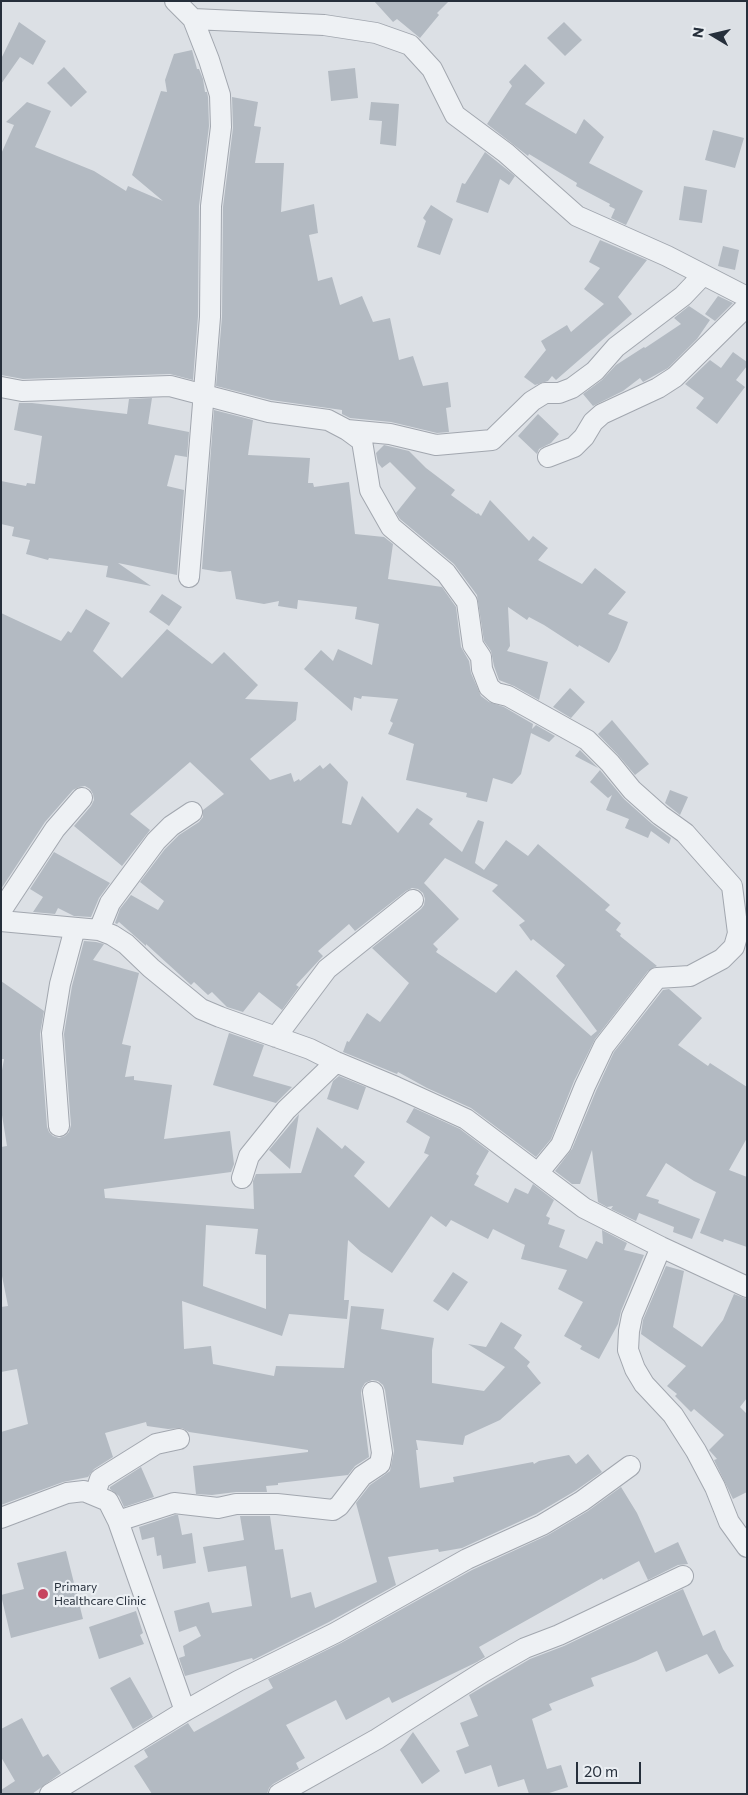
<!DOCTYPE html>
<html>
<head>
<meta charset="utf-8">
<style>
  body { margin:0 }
  #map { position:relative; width:748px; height:1795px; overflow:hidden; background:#dce0e5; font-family:Commissioner,sans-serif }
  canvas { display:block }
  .frame { position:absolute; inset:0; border:2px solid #262f3b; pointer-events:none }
  .north { position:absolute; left:688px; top:10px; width:50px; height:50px; -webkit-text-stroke:4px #ebeff3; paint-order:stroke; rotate:279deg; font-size:14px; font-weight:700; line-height:20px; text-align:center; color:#262f3b }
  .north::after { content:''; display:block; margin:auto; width:18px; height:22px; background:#262f3b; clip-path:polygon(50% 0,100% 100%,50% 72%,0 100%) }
  .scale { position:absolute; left:576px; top:1762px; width:65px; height:22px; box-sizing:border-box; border:2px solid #262f3b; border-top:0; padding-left:6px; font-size:15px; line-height:18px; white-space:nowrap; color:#262f3b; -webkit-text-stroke:4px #ebeff3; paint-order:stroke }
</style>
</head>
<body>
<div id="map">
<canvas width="748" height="1795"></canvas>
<div class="frame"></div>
<div class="north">N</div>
<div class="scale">20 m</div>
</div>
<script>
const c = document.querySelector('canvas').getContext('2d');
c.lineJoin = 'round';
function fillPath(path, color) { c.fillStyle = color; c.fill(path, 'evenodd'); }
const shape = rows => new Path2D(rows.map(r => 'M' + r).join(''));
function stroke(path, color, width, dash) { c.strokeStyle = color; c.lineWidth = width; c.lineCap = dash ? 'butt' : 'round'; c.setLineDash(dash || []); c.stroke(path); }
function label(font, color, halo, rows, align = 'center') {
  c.font = font + ' Commissioner,sans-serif'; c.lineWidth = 4.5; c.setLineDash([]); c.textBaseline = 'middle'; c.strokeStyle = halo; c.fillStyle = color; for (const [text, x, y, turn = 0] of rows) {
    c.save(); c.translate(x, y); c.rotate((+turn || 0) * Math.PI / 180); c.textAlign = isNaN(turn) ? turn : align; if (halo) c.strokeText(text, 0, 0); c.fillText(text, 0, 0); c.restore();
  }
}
fillPath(shape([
  [374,1,449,1,437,13,439,15,420,38,397,19,393,22],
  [19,22,46,41,33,65,20,57,1,84,1,59],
  [564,22,582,40,565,56,547,38],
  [192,50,197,69,199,69,203,79,205,92,207,92,208,97,209,126,199,206,198,316,193,380,170,374,23,379,1,375,1,154,14,125,6,122,27,102,51,111,35,147,94,171,126,191,128,186,163,201,132,175,161,91,167,92,165,80,174,54],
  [525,64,545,83,525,104,576,134,584,119,604,137,589,163,643,191,626,225,611,218,615,209,609,206,610,204,576,186,577,183,529,154,528,156,487,124,512,86,509,82],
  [64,67,87,92,71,107,47,83],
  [355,68,358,98,331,101,328,71],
  [232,97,258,102,254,126,261,127,255,163,284,163,281,212,314,204,318,233,309,235,318,281,332,277,340,305,362,296,373,322,390,318,399,360,413,356,423,386,448,382,451,407,446,408,449,432,437,433,391,422,350,418,342,414,342,410,271,400,216,386,222,317,223,207,233,128],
  [371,102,399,104,396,146,380,144,382,121,369,120],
  [713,130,744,138,735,168,705,160],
  [485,152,515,176,509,185,500,179,488,213,456,202,462,183,465,184],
  [684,186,707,190,702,223,679,220],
  [431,205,453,219,440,255,417,247,426,221,423,218],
  [600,240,647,260,618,297,632,314,556,380,552,376,548,381,535,385,524,377,546,350,541,341,567,325,571,332,604,304,584,289,600,268,589,262],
  [723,246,739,250,735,270,718,266],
  [718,296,733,303,715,321,705,314],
  [689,306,710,320,697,339,668,368,643,382,640,378,623,391,593,406,583,394,602,380,616,365,644,347,645,348,681,324,674,318],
  [733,352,747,362,747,366,736,380,745,387,717,424,696,408,704,398,685,384,710,360,721,368],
  [152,398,148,424,189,432,187,457,175,455,167,486,184,490,177,575,118,563,151,586,106,577,108,566,49,558,48,560,26,554,30,540,12,536,14,527,1,524,1,481,26,486,27,483,35,484,42,436,14,430,19,403,32,403,127,414,129,399],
  [214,410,253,420,248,455,310,458,308,483,313,483,314,487,349,482,355,534,384,537,393,544,388,579,442,587,456,607,461,647,469,661,471,673,481,696,489,702,504,707,533,724,532,729,536,725,555,736,549,742,531,733,521,774,512,784,493,778,487,802,466,797,467,793,406,780,414,744,388,734,393,723,390,721,398,699,362,696,361,699,354,697,352,711,304,669,321,650,333,661,338,649,372,665,379,624,355,619,357,607,298,600,297,609,278,606,279,601,264,604,236,599,231,571,220,572,202,569],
  [538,414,559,434,551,443,539,449,537,454,518,436],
  [384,445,409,451,426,468,455,490,451,495,477,514,478,513,481,516,490,500,529,541,533,536,548,548,538,560,582,584,595,568,626,592,608,614,628,622,617,650,609,663,579,645,578,647,544,625,529,617,527,620,508,607,510,646,507,651,548,662,539,700,514,686,499,680,494,666,491,651,484,641,477,595,454,564,400,519,396,513,416,488,390,462,382,468,378,463,376,453],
  [162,594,182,607,169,626,149,612],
  [86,609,110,623,93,651,122,678,167,629,212,664,224,652,258,685,245,699,298,702,296,720,250,759,270,780,291,773,294,782,299,779,300,781,320,765,323,769,330,763,348,782,342,823,351,825,362,796,398,833,417,808,433,819,429,824,462,852,478,820,484,822,475,863,484,870,506,840,528,856,538,844,610,905,605,910,621,923,616,930,621,934,620,936,657,966,648,971,595,1039,574,1081,551,1139,536,1157,471,1108,427,1088,398,1072,397,1074,343,1052,347,1041,349,1042,367,1013,380,1022,409,983,372,948,421,909,424,905,425,899,423,893,418,889,412,888,406,891,355,931,349,924,318,951,323,956,296,985,299,987,282,1010,259,992,243,1012,227,1007,212,992,208,995,194,982,191,985,146,944,146,946,119,922,117,924,115,923,120,909,131,895,158,910,164,901,140,882,165,849,179,835,199,822,203,817,203,810,224,794,190,762,130,814,150,830,122,866,74,826,91,806,94,800,93,794,90,789,85,786,79,787,73,790,45,822,1,889,1,613,61,641,68,631,71,633],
  [445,858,498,885,492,891,525,921,519,925,531,941,533,939,565,965,556,976,597,1031,591,1036,516,970,496,993,436,952,438,949,433,944,459,919,424,883],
  [570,688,585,702,571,718,553,707],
  [612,720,649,764,635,775,618,755,598,734],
  [580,750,598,768,575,756],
  [600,770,624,799,652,824,671,838,669,844,651,831,648,838,625,828,629,819,606,810,612,795,608,798,590,782],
  [670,790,688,797,680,815,665,803],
  [54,852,110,883,99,898,91,917,74,916,58,908,55,914,33,912,43,897,30,889],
  [84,941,96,942,104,944,93,960,139,973,122,1044,131,1046,125,1077,134,1076,134,1080,172,1085,164,1139,230,1131,234,1164,231,1172,104,1189,105,1198,254,1209,253,1181,256,1174,301,1173,317,1127,342,1149,345,1145,365,1162,354,1176,389,1208,429,1155,424,1153,430,1137,406,1122,414,1108,460,1129,489,1151,476,1174,479,1176,474,1185,508,1203,515,1188,528,1194,533,1184,554,1200,546,1216,550,1218,548,1224,565,1230,559,1247,587,1259,596,1241,603,1244,602,1230,627,1243,624,1250,644,1255,621,1311,618,1324,599,1359,580,1349,582,1346,564,1336,583,1302,558,1289,567,1270,521,1259,525,1245,493,1229,488,1239,451,1220,446,1227,431,1216,392,1273,361,1252,348,1240,344,1300,349,1300,347,1319,289,1314,282,1336,182,1301,184,1349,211,1346,213,1364,274,1376,276,1366,344,1368,351,1306,384,1309,381,1329,434,1338,432,1350,432,1383,484,1391,505,1367,468,1344,486,1347,501,1322,522,1335,514,1348,530,1362,527,1366,541,1383,500,1420,465,1436,463,1445,416,1440,418,1450,416,1450,420,1488,454,1482,453,1477,533,1462,534,1464,539,1461,569,1455,576,1464,588,1454,602,1472,575,1491,536,1514,462,1548,439,1552,438,1549,388,1557,396,1585,329,1622,253,1660,252,1658,185,1676,179,1658,185,1656,183,1646,201,1636,196,1626,179,1632,174,1611,209,1602,212,1613,252,1606,246,1566,208,1572,203,1547,244,1540,240,1516,270,1516,275,1550,283,1549,291,1598,311,1592,315,1608,377,1582,356,1503,370,1485,390,1471,394,1451,385,1390,383,1385,378,1381,372,1380,365,1383,362,1388,361,1393,369,1457,355,1466,348,1475,278,1483,278,1485,266,1486,267,1492,236,1492,212,1495,196,1494,193,1466,308,1452,308,1450,189,1432,182,1428,168,1429,147,1426,146,1422,105,1433,113,1457,94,1469,88,1477,63,1482,1,1505,1,1432,28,1424,17,1369,1,1372,1,1307,8,1306,1,1271,1,1147,7,1146,1,1109,1,1076,4,1059,1,1059,1,981,44,1011,40,1034,47,1127,49,1132,53,1136,59,1138,65,1136,69,1132,71,1125,64,1034,72,986],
  [206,1225,258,1229,255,1254,266,1255,266,1309,203,1286],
  [669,989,702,1018,678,1045,708,1066,710,1063,747,1087,747,1138,729,1170,747,1177,747,1247,724,1239,723,1242,700,1233,716,1192,694,1181,666,1163,646,1196,659,1200,658,1203,700,1219,692,1239,673,1232,674,1227,639,1213,636,1221,611,1209,613,1206,607,1207,598,1202,592,1150,580,1184,572,1184,555,1171,572,1149,596,1091,614,1052,663,990],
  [229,1033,264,1045,253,1076,292,1087,276,1103,213,1085],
  [339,1076,366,1087,358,1110,327,1099,333,1081],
  [299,1114,290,1169,269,1150],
  [666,1266,684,1271,673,1327,702,1347,723,1320,734,1294,747,1299,747,1398,740,1407,747,1414,747,1492,733,1499,714,1460,717,1459,709,1450,724,1435,694,1409,691,1412,675,1396,677,1394,667,1386,686,1366,641,1334,643,1320],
  [453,1272,468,1282,448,1311,433,1301],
  [141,1467,154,1497,124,1507,119,1496,110,1489,110,1487],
  [621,1487,637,1513,655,1553,678,1542,688,1564,678,1565,648,1580,639,1561,603,1580,602,1578,479,1647,485,1657,477,1662,392,1703,389,1697,346,1720,336,1700,286,1725,305,1758,296,1763,299,1769,273,1784,269,1788,267,1794,152,1794,134,1766,148,1757,144,1750,188,1723,194,1732,273,1688,268,1679,341,1643,472,1570,548,1535,588,1511],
  [175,1515,178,1515,182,1535,192,1533,196,1563,163,1569,161,1555,157,1556,154,1537,142,1540,139,1527],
  [66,1551,83,1619,11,1638,1,1595,24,1589,17,1563],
  [683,1589,703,1636,715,1630,723,1649,734,1666,719,1674,707,1654,666,1672,657,1651,636,1661,591,1678,594,1686,549,1704,552,1710,532,1719,547,1769,561,1765,568,1787,546,1794,529,1794,524,1779,498,1787,491,1765,465,1774,456,1751,469,1746,460,1723,478,1716,469,1695,530,1659,564,1646],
  [136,1611,143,1633,140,1635,144,1644,99,1659,89,1627],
  [130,1677,153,1717,133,1729,110,1688],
  [22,1718,43,1757,48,1754,61,1773,32,1794,1,1794,1,1790,15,1781,1,1757,1,1729],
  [413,1732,440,1771,422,1784,400,1750]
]), '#b3bac2');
const street = shape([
  [175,1,193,19,209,60,220,95,221,127,211,206,210,317,189,577],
  [193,19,324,25,376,33,410,45,432,69,455,115,506,153,577,216,667,256,747,297],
  [1,387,22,391,170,386,269,412,328,420,347,430,362,441,370,490,391,527,446,573,467,602,473,645,481,657,482,669,489,687,496,693,508,696,587,740,610,763,632,790,660,815,685,833,732,886,738,933,734,947,722,959,690,976,657,978,604,1046,585,1086,561,1145,538,1173],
  [347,430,390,434,436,445,492,440,532,401,545,393,559,393,572,388,595,371,616,347,683,296,703,275],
  [548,457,574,447,584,437,593,422,602,414,658,388,675,377,747,306],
  [1,911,55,829,82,798],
  [1,921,99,930,112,935,126,944,151,968,201,1009,220,1017,310,1049,336,1062,396,1087,466,1119,584,1208,661,1247,747,1287],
  [99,930,110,903,156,841,171,826,192,812],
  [276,1037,327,969,413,900],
  [59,1126,52,1033,60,984,75,928],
  [242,1178,249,1156,286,1110,336,1062],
  [661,1247,632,1316,629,1331,628,1350,635,1369,644,1384,673,1415,696,1451,715,1487,729,1522,747,1547],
  [95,1494,100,1479,156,1444,179,1439],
  [1,1518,67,1493,84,1491,108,1501,118,1521,185,1711],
  [118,1521,174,1503,218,1508,236,1504,277,1504,333,1510,339,1506,362,1476,380,1464,382,1453,373,1392],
  [50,1794,185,1711,238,1681,335,1633,467,1559,542,1525,582,1501,630,1466],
  [279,1794,377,1739,483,1672,525,1648,559,1635,683,1576]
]);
stroke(street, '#a2a7af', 22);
stroke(street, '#eef1f4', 20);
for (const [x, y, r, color] of [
  [43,1594,6,"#c7445f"]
]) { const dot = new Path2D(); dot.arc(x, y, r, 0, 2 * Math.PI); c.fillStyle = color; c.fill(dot); stroke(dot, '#ebeff3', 2); }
label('12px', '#262f3b', '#ebeff3', [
  ["Primary",54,1587],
  ["Healthcare Clinic",54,1601]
], 'left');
</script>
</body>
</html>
